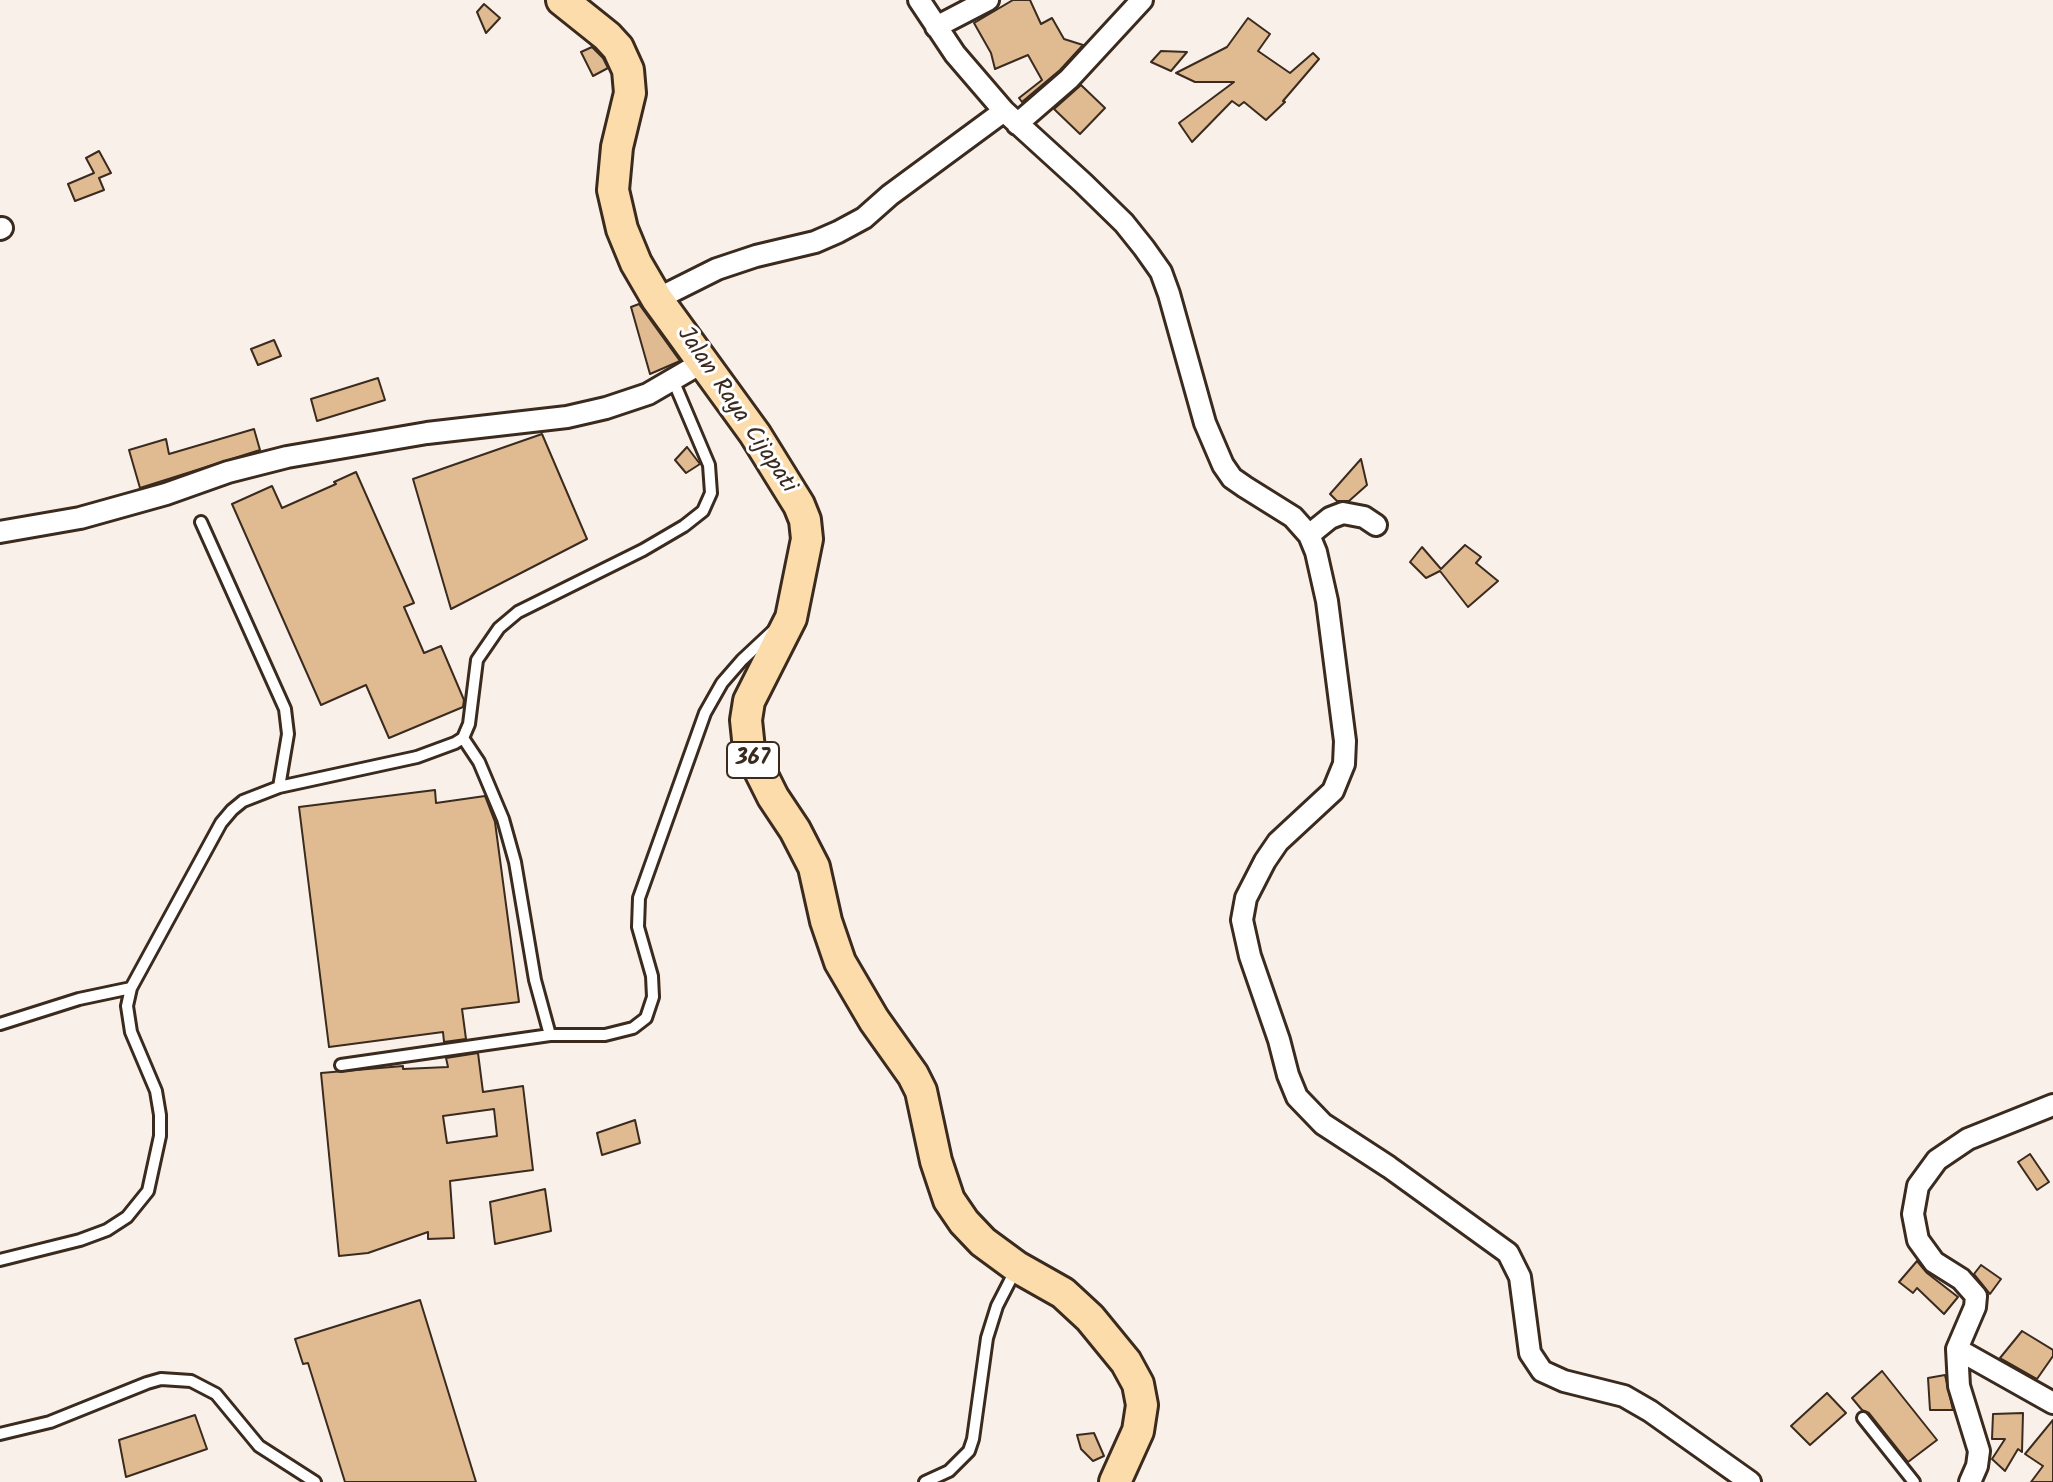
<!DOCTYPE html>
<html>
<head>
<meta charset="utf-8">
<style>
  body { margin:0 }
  canvas { display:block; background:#f9f1e9 }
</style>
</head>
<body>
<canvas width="2053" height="1482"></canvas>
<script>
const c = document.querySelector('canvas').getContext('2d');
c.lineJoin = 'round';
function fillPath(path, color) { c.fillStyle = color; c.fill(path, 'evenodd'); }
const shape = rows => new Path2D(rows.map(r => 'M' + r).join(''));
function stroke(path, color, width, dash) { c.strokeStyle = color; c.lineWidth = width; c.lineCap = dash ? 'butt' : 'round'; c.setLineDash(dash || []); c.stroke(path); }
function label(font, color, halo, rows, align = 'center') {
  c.font = font + ' Kalam,sans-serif'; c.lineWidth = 6; c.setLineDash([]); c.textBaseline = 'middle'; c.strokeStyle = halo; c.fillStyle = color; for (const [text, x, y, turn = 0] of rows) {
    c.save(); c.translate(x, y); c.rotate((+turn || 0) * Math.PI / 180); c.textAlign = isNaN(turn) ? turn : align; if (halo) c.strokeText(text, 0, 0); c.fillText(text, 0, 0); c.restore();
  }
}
const building = shape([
  [1013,0,1030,0,1041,24,1052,18,1064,39,1083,45,1060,70,1022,102,1019,98,1042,80,1028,55,995,69,991,53,974,23,1013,0],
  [484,4,500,18,486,33,477,12,484,4],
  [1248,18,1270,34,1258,51,1290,73,1313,53,1319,59,1283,101,1285,102,1266,120,1244,102,1239,106,1232,101,1192,142,1179,123,1234,82,1195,82,1176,73,1227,47,1248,18],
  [592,47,603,58,608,68,593,76,581,52,592,47],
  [1161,51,1187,52,1171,71,1151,62,1161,51],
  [1081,85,1105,108,1080,134,1054,109,1081,85],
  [99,151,111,173,99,178,104,190,75,201,68,184,94,173,86,158,99,151],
  [639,304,680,361,650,374,631,307,639,304],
  [274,340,281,356,258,365,251,349,274,340],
  [378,378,385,400,317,421,311,399,378,378],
  [254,429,260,450,140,488,129,450,166,439,169,454,254,429],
  [542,434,587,539,451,609,413,479,542,434],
  [687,447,700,464,686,473,675,460,687,447],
  [1361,459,1367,485,1349,501,1337,501,1330,494,1361,459],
  [356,472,414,603,404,607,424,653,441,646,464,700,463,707,389,738,366,685,321,705,232,504,272,486,282,508,336,484,334,482,356,472],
  [1465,545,1481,557,1476,563,1498,581,1468,607,1440,571,1426,578,1410,562,1422,547,1441,569,1465,545],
  [435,790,436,803,485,796,495,822,519,1002,462,1009,466,1039,444,1042,443,1032,329,1047,299,807,435,790],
  [478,1053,483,1092,523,1086,533,1170,450,1181,454,1238,428,1239,428,1232,368,1253,339,1256,321,1073,403,1066,403,1069,448,1067,446,1058,478,1053],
  [494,1109,497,1136,447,1143,443,1116,494,1109],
  [635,1120,640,1143,602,1155,597,1133,635,1120],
  [2030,1154,2049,1182,2037,1190,2018,1162,2030,1154],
  [545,1189,551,1231,495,1244,490,1202,545,1189],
  [1917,1261,1927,1273,1958,1297,1944,1314,1917,1288,1913,1293,1899,1282,1917,1261],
  [1981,1265,2001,1279,1990,1294,1974,1274,1981,1265],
  [420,1300,476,1482,345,1482,308,1363,303,1364,295,1339,420,1300],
  [2022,1331,2053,1350,2053,1356,2037,1379,2000,1358,2022,1331],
  [1882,1371,1937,1440,1908,1462,1869,1413,1862,1410,1852,1398,1882,1371],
  [1945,1375,1953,1410,1930,1410,1928,1378,1945,1375],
  [1827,1393,1846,1413,1810,1445,1791,1426,1827,1393],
  [2023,1413,2022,1452,2018,1449,2005,1471,1992,1459,2005,1439,1992,1439,1993,1414,2023,1413],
  [195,1415,207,1449,126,1477,119,1440,195,1415],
  [2053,1420,2053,1482,2031,1482,2043,1466,2025,1454,2053,1420],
  [1094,1433,1104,1456,1093,1461,1081,1449,1077,1435,1094,1433]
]);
fillPath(building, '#e0ba91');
stroke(building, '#3b2a1e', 2);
const service = shape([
  [201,522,285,709,288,734,279,787],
  [463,738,479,762,503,819,515,862,535,980,550,1035],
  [0,1024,79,999,131,988],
  [341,1065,550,1035,605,1035,633,1028,646,1018,653,997,652,976,638,927,639,898,705,713,722,683,742,660,773,631],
  [0,1260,80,1240,107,1230,127,1217,148,1191,160,1136,160,1115,156,1091,131,1032,127,1006,131,988,221,823,232,810,243,801,279,787,417,757,455,743,463,738,469,724,477,660,499,628,518,612,643,550,684,526,703,511,711,493,709,465,673,380],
  [1863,1418,1914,1482],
  [0,1434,50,1422,147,1383,161,1379,191,1381,216,1394,259,1446,315,1482],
  [925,1482,949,1471,969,1451,973,1439,987,1338,997,1306,1015,1271]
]);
const minor = shape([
  [919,0,955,54,1004,111,1083,183,1124,223,1144,248,1161,272,1169,294,1205,423,1223,465,1232,478,1245,487,1293,517,1309,535,1316,552,1327,601,1345,741,1344,764,1333,791,1278,842,1265,861,1246,898,1242,920,1250,956,1279,1040,1288,1075,1297,1097,1323,1124,1389,1167,1508,1253,1520,1277,1530,1353,1542,1371,1564,1381,1624,1396,1650,1411,1750,1482],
  [936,27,988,0],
  [1017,124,1069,79,1142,0],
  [0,229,2,228],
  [657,299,717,269,756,256,815,242,838,232,864,218,890,195,1004,111],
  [0,532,80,518,166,494,228,472,287,457,427,433,567,417,606,408,648,394,703,362],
  [1309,535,1330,518,1343,513,1364,517,1376,525],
  [1957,1349,2053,1403],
  [1970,1482,1977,1466,1979,1451,1959,1386,1957,1349,1975,1307,1976,1296,1961,1279,1934,1262,1918,1240,1913,1214,1918,1186,1937,1160,1968,1139,2053,1105]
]);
const primary = shape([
  [562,0,607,36,618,48,628,70,630,93,617,147,613,190,622,229,636,263,657,299,755,434,799,505,805,520,807,539,791,618,749,701,746,720,749,749,773,797,795,830,814,867,826,921,840,962,874,1020,913,1075,921,1091,936,1161,949,1200,964,1222,983,1242,1017,1267,1063,1293,1090,1318,1126,1362,1138,1384,1142,1405,1138,1431,1115,1482]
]);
stroke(service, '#3b2a1e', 16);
stroke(minor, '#3b2a1e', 26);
stroke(primary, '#3b2a1e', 36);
stroke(service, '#fff', 10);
stroke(minor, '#fff', 20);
stroke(primary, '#fddcac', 30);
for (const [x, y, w] of [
  [753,760,52]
]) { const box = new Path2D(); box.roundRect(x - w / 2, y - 18, w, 36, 6); c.fillStyle = '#fff'; c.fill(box); stroke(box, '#3b2a1e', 2); }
label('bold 22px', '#3b2a1e', null, [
  ["367",753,760]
]);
label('24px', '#3b2a1e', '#fff', [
  ["Jalan Raya Cijapati",735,411,56]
]);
</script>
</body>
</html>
